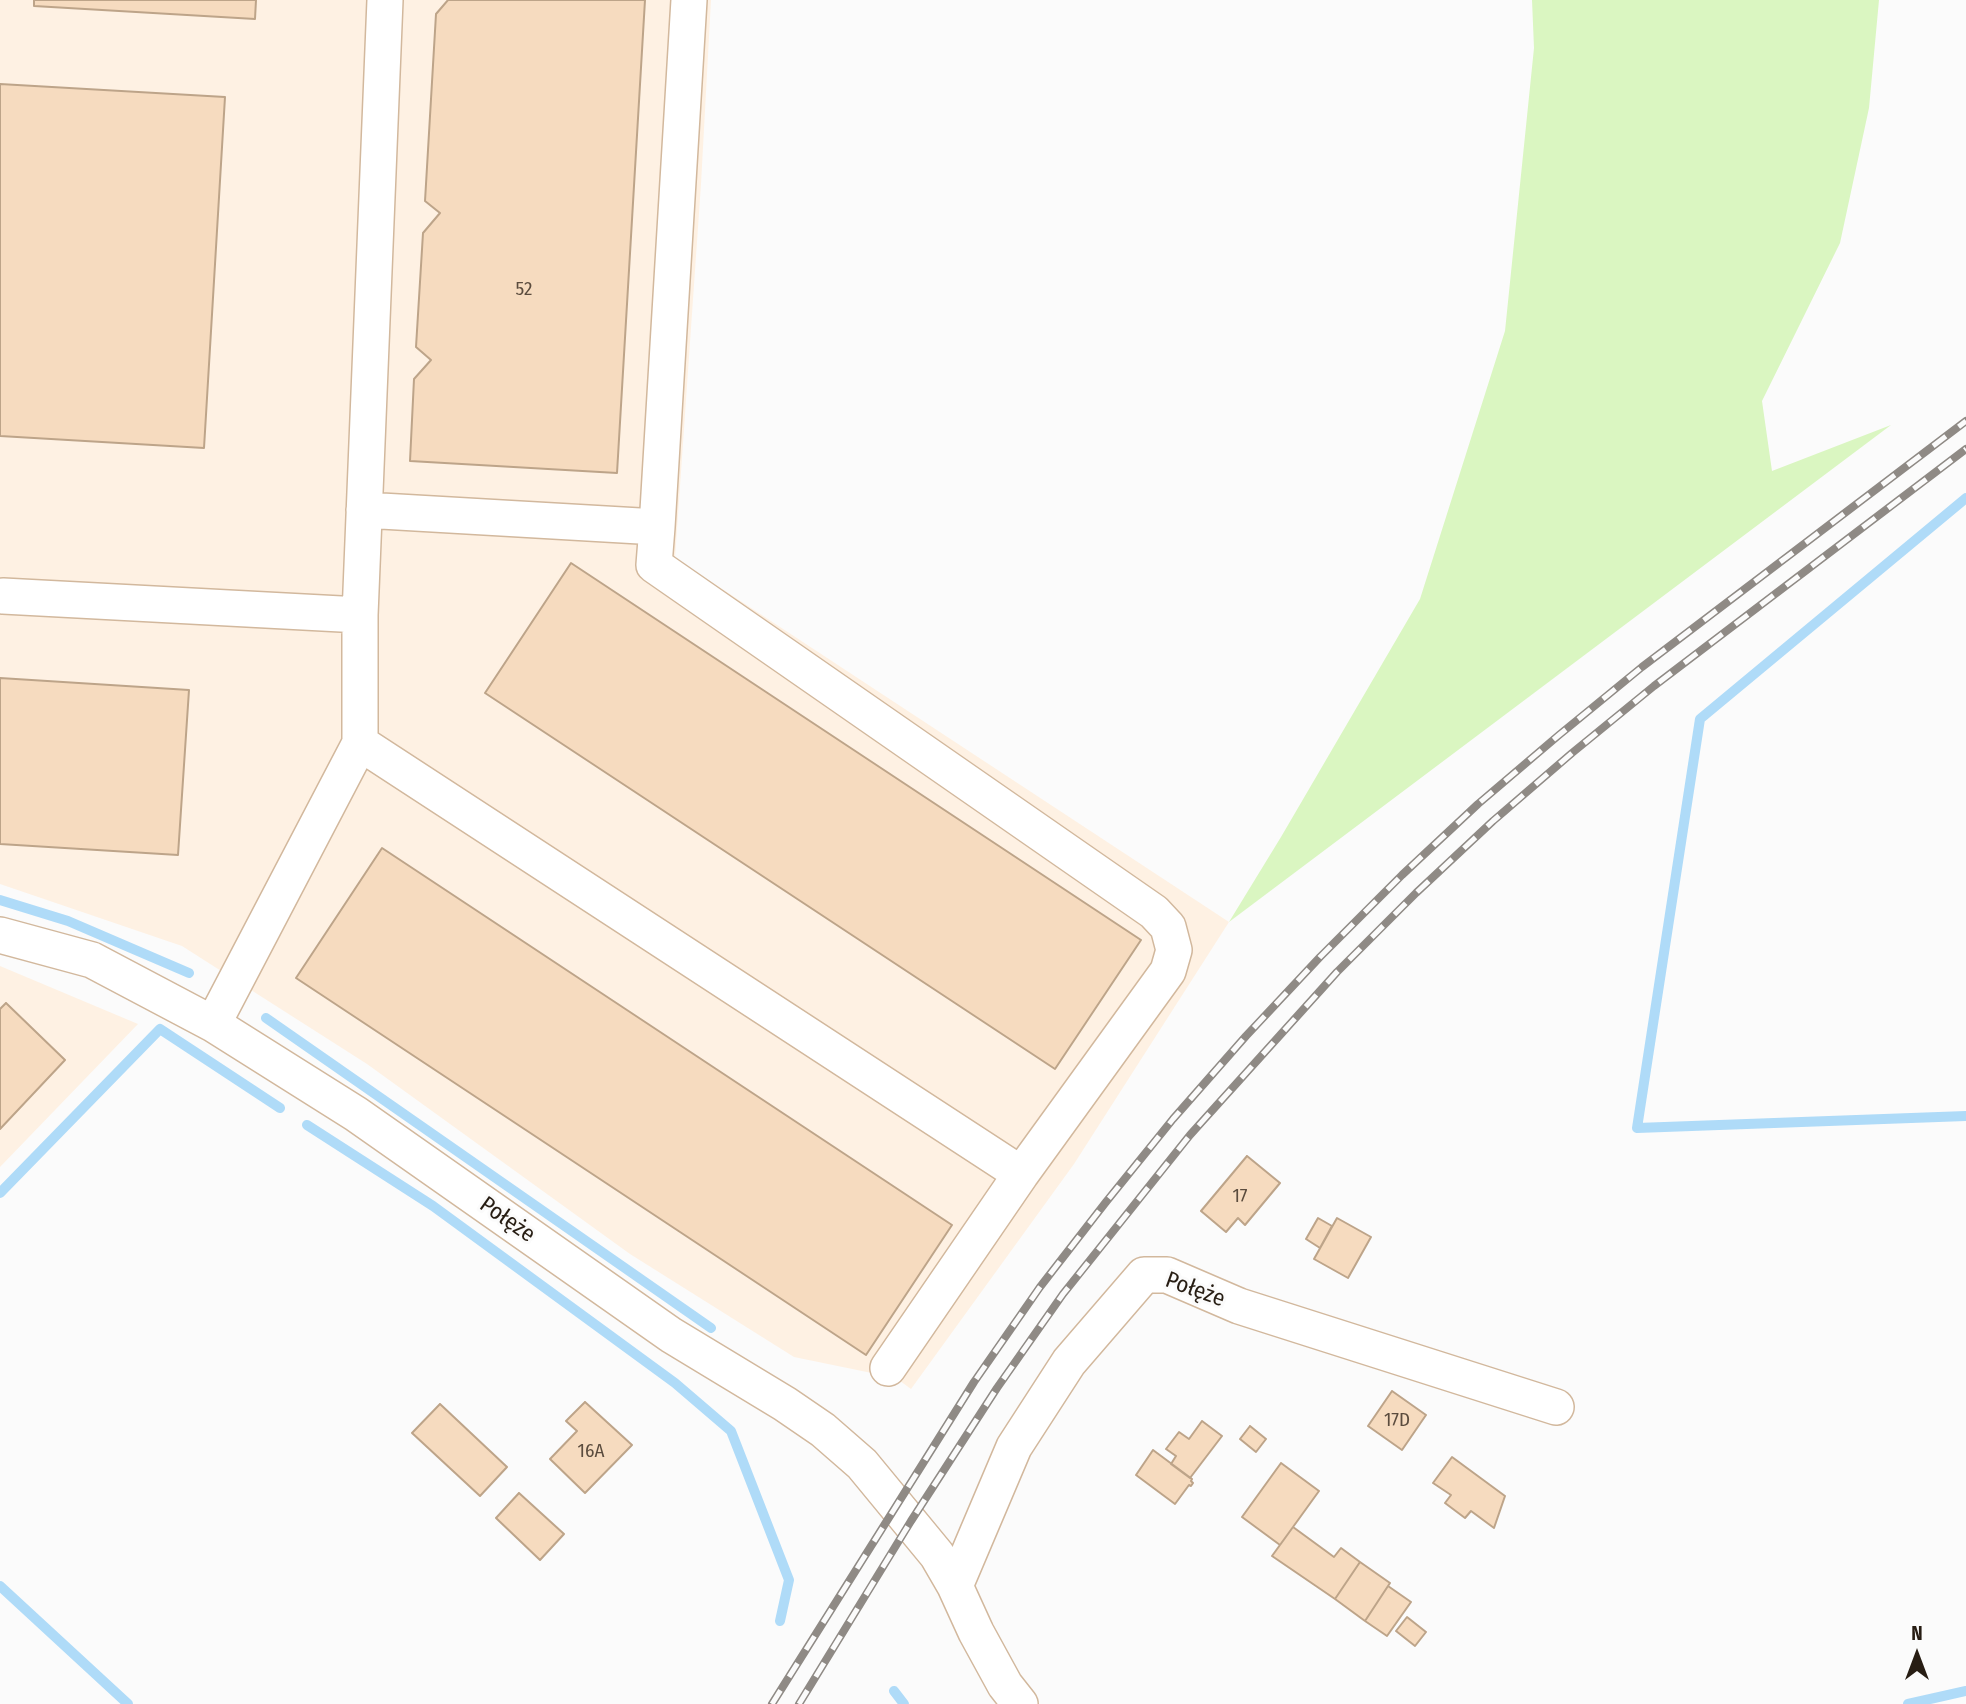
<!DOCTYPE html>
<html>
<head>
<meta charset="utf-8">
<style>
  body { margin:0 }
  #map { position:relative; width:1966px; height:1704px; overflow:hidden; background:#fbfbfb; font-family:"Fira Sans Condensed",sans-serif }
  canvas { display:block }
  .north { position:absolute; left:1882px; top:1620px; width:70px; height:70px; -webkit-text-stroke:5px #fbfbfb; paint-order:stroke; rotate:0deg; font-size:19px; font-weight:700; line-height:28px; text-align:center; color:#271d13 }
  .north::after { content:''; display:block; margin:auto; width:24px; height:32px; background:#271d13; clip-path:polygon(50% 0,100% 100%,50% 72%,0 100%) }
</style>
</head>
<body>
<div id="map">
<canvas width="1966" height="1704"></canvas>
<div class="north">N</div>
</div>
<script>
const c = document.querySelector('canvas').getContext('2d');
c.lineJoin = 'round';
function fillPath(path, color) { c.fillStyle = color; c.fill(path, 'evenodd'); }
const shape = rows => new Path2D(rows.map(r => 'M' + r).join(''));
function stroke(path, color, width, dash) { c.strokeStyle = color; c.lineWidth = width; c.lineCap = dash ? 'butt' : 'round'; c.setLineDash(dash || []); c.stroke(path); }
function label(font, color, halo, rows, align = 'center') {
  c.font = font + ' "Fira Sans Condensed",sans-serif'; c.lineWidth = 6; c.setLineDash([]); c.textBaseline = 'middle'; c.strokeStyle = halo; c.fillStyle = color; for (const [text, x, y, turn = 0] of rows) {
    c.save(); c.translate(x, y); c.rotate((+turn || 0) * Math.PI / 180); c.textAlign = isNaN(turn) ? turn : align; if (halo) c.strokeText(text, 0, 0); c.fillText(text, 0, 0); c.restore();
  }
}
fillPath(shape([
  [0,0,711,0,701,184,675,558,1229,922,1074,1164,911,1389,896,1378,794,1357,630,1254,367,1064,182,946,0,884],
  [0,966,138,1024,0,1167]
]), '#fef1e3');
fillPath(shape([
  [1532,0,1879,0,1869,108,1840,243,1762,401,1772,471,1891,425,1229,922,1281,837,1420,599,1505,331,1534,48]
]), '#daf6c1');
stroke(shape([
  [1966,498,1700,719,1637,1128,1966,1116],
  [0,900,68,921,189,973],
  [266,1018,711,1328],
  [307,1125,433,1206,675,1383,731,1431,789,1580,780,1621],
  [0,1193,160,1029,280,1108],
  [0,1586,128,1704],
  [894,1691,904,1704],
  [1908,1704,1966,1691]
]), '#afdbf8', 10);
const building = shape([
  [34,0,256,0,255,19,34,6,34,0],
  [448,0,645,0,617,473,410,461,414,379,431,360,416,347,423,233,440,213,425,201,436,14,448,0],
  [0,84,225,97,204,448,0,436,0,84],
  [571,563,1141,940,1055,1069,485,693,571,563],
  [0,678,189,690,178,855,0,844,0,678],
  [382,848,952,1225,866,1355,296,978,382,848],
  [6,1003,65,1060,0,1129,0,1009,6,1003],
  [1247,1156,1280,1183,1245,1225,1238,1218,1226,1232,1201,1211,1247,1156],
  [1318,1218,1332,1226,1320,1248,1306,1239,1318,1218],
  [1337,1218,1371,1237,1348,1278,1314,1259,1337,1218],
  [1392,1391,1426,1415,1402,1450,1368,1426,1392,1391],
  [585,1402,632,1445,585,1493,550,1459,577,1431,566,1421,585,1402],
  [440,1404,507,1467,480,1496,412,1433,440,1404],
  [1202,1421,1222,1436,1190,1478,1171,1464,1176,1456,1166,1449,1179,1432,1189,1439,1202,1421],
  [1250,1426,1266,1439,1256,1452,1240,1439,1250,1426],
  [1153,1450,1192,1479,1191,1481,1193,1483,1191,1486,1189,1485,1175,1504,1136,1475,1153,1450],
  [1452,1457,1505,1496,1494,1528,1471,1511,1465,1518,1445,1503,1451,1495,1433,1483,1452,1457],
  [1281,1463,1319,1491,1280,1545,1242,1517,1281,1463],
  [519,1493,564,1534,540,1560,496,1518,519,1493],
  [1293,1527,1334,1557,1341,1548,1360,1562,1335,1599,1272,1556,1293,1527],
  [1360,1562,1390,1583,1365,1621,1335,1599,1360,1562],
  [1388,1586,1411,1602,1387,1636,1365,1621,1388,1586],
  [1407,1617,1426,1632,1415,1646,1396,1631,1407,1617]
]);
fillPath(building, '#f6dbbf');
stroke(building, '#bda489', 2);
const minor = shape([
  [385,0,360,615,360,743,1021,1174],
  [364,510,657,527,689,0],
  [657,527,654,565,1154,912,1168,927,1174,950,1168,971,1021,1174,888,1368],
  [3,596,360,615],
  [0,935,92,960,213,1024,356,1114,671,1335,785,1404,823,1430,862,1464,937,1555,955,1586,976,1632,1005,1685,1020,1704],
  [213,1024,360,743],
  [955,1586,1014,1447,1069,1362,1144,1275,1167,1275,1239,1306,1556,1407]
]);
stroke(minor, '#d2b89d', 38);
stroke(minor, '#fff', 35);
const rail = shape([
  [772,1704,974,1382,1040,1287,1106,1202,1173,1119,1246,1036,1320,957,1402,875,1478,804,1559,735,1642,667,1966,421],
  [799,1704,911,1521,997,1388,1063,1294,1190,1135,1337,972,1416,893,1493,821,1572,753,1654,686,1966,449]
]);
stroke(rail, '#8f8a85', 8);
stroke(rail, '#fbfbfb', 5, [16]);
label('19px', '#5b4c3e', null, [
  ["52",524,290],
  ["17",1240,1197],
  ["17D",1397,1421],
  ["16A",591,1452]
]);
label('23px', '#271d13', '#fbfbfb', [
  ["Połęże",507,1220,35],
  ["Połęże",1195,1290,20]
]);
</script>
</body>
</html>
